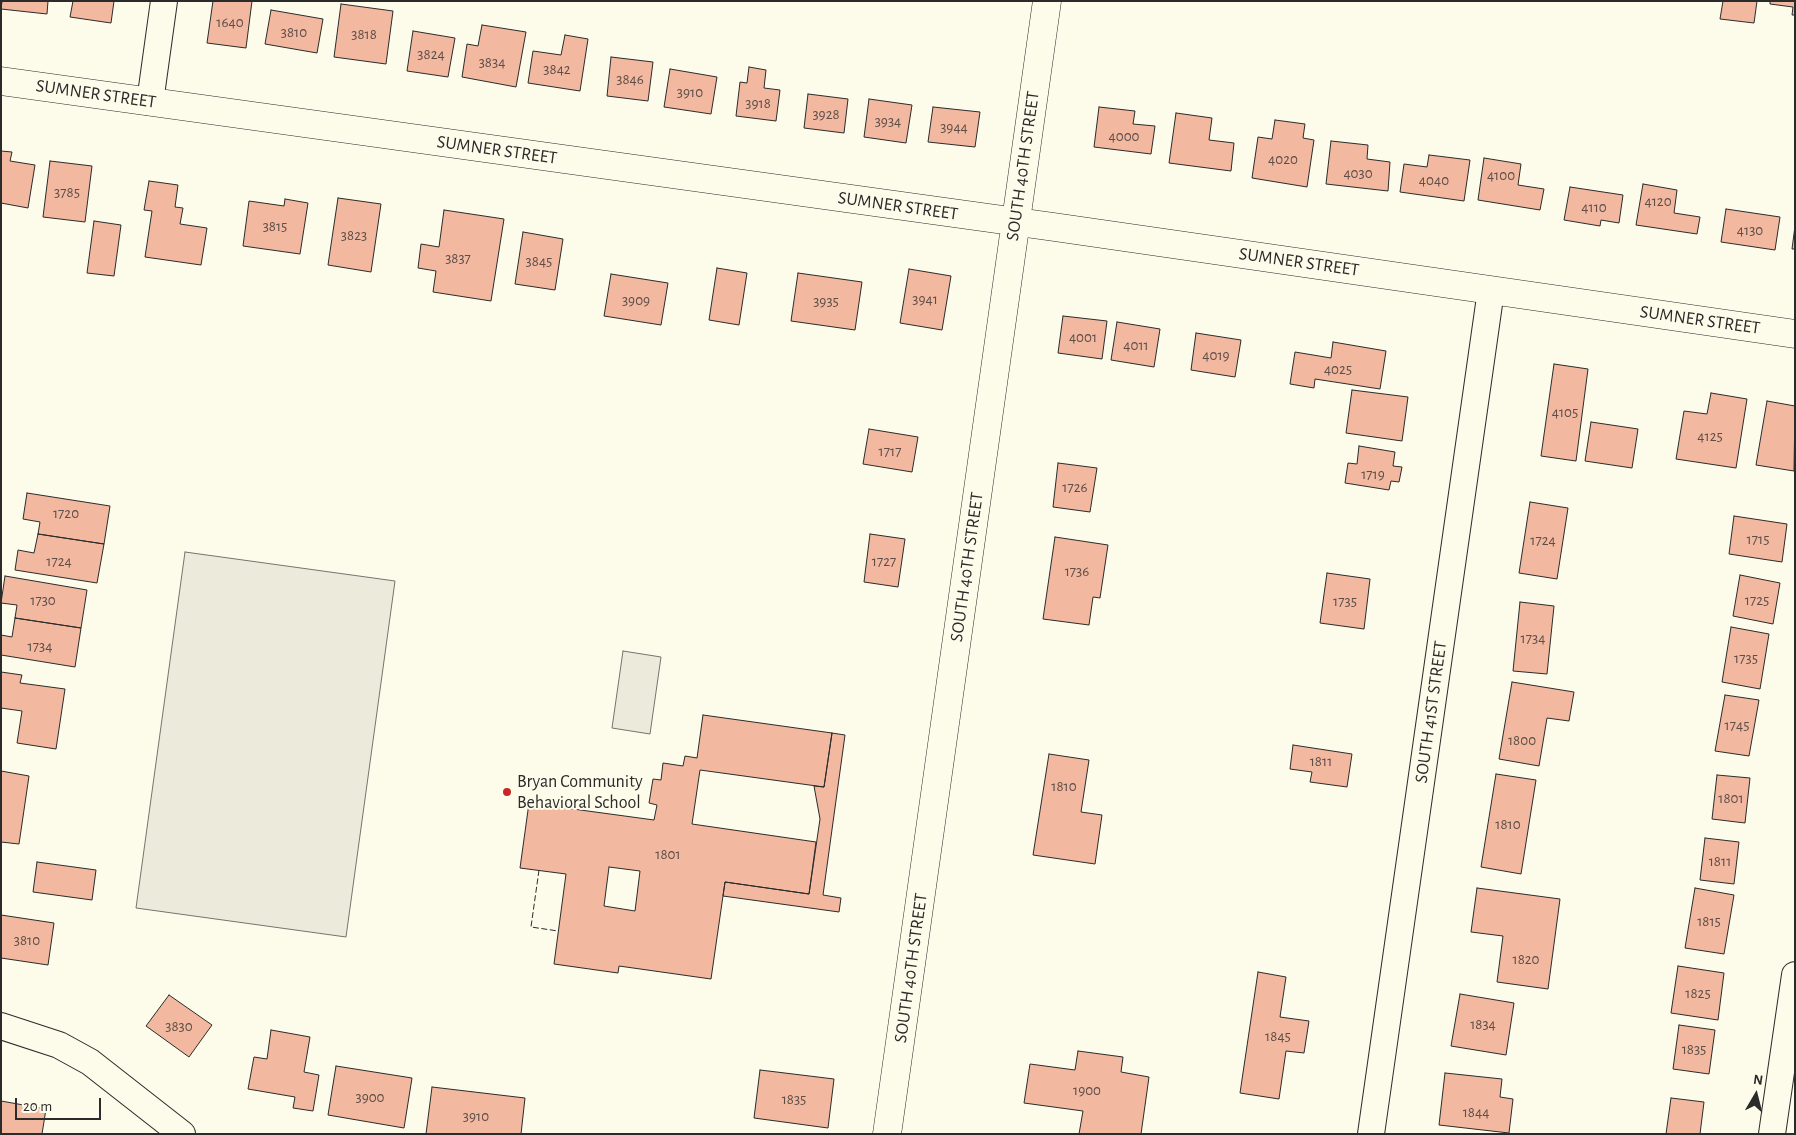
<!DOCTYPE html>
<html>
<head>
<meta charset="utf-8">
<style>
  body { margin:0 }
  #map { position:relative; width:1796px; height:1135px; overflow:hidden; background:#fdfbea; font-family:"Alegreya Sans",sans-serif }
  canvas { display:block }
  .frame { position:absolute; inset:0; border:2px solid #2b2b2b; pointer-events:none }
  .north { position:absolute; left:1731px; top:1070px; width:50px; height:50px; -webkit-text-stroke:4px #fdfbea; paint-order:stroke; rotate:8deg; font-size:14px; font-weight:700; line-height:20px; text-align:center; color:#2b2b2b }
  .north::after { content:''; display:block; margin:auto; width:18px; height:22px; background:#2b2b2b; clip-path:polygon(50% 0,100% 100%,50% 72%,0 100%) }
  .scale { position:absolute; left:15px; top:1098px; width:86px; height:22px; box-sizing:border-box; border:2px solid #2b2b2b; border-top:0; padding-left:6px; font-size:15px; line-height:18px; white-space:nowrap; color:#2b2b2b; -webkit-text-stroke:4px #fdfbea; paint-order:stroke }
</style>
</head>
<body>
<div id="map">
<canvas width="1796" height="1135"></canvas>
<div class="frame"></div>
<div class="north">N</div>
<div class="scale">20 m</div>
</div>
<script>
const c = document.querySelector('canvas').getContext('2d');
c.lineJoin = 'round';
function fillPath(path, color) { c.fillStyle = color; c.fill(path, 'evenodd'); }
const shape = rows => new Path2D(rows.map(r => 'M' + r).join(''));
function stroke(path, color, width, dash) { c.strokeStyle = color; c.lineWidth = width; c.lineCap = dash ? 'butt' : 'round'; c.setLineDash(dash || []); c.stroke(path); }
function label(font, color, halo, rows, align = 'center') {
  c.font = font + ' "Alegreya Sans",sans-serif'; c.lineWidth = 4; c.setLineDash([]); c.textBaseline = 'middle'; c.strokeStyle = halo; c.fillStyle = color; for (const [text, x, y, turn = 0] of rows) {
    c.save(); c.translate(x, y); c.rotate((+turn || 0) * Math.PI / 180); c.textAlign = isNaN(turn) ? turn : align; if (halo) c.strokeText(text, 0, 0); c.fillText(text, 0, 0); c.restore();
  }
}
const green = shape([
  [185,552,395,581,346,937,136,908,185,552],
  [623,651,661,657,650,734,612,728,623,651]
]);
fillPath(green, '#ecebdb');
stroke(green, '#74746e', 1);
const building = shape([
  [2,1,48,1,47,14,1,9,2,1],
  [73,1,114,1,111,23,70,17,73,1],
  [213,1,252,1,246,48,207,43,213,1],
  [1723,1,1757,1,1754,23,1720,19,1723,1],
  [1770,1,1795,1,1795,15,1792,15,1793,7,1770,4,1770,1],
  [341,4,393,11,386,64,334,57,341,4],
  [271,10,323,19,317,53,265,44,271,10],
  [482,25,526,32,516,87,462,77,467,44,478,46,482,25],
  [413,31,455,38,448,77,407,71,413,31],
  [565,35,588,39,580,91,528,83,533,51,561,55,565,35],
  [611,57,653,62,648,101,607,96,611,57],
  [749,67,766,70,764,88,780,90,776,121,736,116,740,82,747,83,749,67],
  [670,69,717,77,711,114,664,107,670,69],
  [808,94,848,99,844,133,804,128,808,94],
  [869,99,912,105,906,143,864,137,869,99],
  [933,107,980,112,975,147,928,142,933,107],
  [1099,107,1135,111,1133,124,1155,126,1151,154,1094,147,1099,107],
  [1176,113,1212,118,1209,140,1234,143,1231,171,1169,163,1176,113],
  [1275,120,1305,124,1303,138,1314,140,1307,187,1252,178,1258,137,1272,139,1275,120],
  [1331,141,1368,145,1367,159,1390,162,1388,191,1326,184,1331,141],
  [1,151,12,152,10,161,35,165,28,208,1,203,1,151],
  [1429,155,1470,160,1464,201,1400,192,1404,164,1427,167,1429,155],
  [1484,158,1521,164,1518,185,1544,189,1540,210,1478,200,1484,158],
  [50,161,92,166,85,222,43,217,50,161],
  [149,181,178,185,175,207,183,208,180,224,207,228,201,265,145,257,152,211,144,210,149,181],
  [1643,184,1677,190,1674,213,1700,217,1697,234,1636,225,1643,184],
  [1570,187,1623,195,1619,223,1601,220,1600,226,1564,220,1570,187],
  [338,198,381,204,371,272,328,265,338,198],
  [285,199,308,203,300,254,243,246,249,201,284,206,285,199],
  [1726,209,1780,217,1775,250,1721,242,1726,209],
  [444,210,504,219,491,301,433,292,436,271,418,268,421,244,439,247,444,210],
  [94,221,121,225,114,276,87,273,94,221],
  [1795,226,1795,249,1792,249,1795,226],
  [523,232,563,239,555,290,515,284,523,232],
  [717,268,747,273,739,325,709,320,717,268],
  [909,269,951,276,942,330,900,323,909,269],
  [798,273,862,282,855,330,791,321,798,273],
  [611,274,668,283,661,325,604,316,611,274],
  [1063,316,1107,321,1102,359,1058,353,1063,316],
  [1117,322,1160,329,1154,367,1111,360,1117,322],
  [1196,333,1241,340,1235,377,1191,370,1196,333],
  [1333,342,1386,351,1380,389,1315,379,1314,388,1290,384,1295,352,1331,358,1333,342],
  [1554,364,1588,369,1576,461,1541,456,1554,364],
  [1352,390,1408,397,1402,441,1346,433,1352,390],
  [1711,393,1747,399,1736,468,1676,459,1684,411,1707,414,1711,393],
  [1767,401,1795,406,1794,471,1756,465,1767,401],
  [1591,422,1638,429,1632,468,1585,461,1591,422],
  [869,429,918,437,912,472,863,464,869,429],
  [1359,446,1395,452,1393,466,1402,467,1399,482,1391,481,1389,490,1345,483,1348,463,1357,464,1359,446],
  [1058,463,1097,468,1090,512,1053,507,1058,463],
  [27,493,110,506,104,544,38,534,40,522,23,519,27,493],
  [1530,502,1568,508,1557,579,1519,573,1530,502],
  [1734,516,1787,524,1782,562,1729,554,1734,516],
  [38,534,104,544,97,583,15,570,18,550,34,553,38,534],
  [870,534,905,539,898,587,864,582,870,534],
  [1055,537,1108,545,1100,598,1093,597,1089,625,1043,619,1055,537],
  [1327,573,1370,579,1364,629,1320,623,1327,573],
  [1740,575,1780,583,1773,624,1733,616,1740,575],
  [5,576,87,590,81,628,15,618,17,605,1,603,5,576],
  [1520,602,1554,606,1547,674,1513,671,1520,602],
  [15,618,81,628,75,667,1,655,1,635,12,637,15,618],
  [1731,627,1769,634,1760,689,1722,682,1731,627],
  [1,672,22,675,20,683,65,689,56,749,17,743,22,711,1,708,1,672],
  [1512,682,1574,692,1569,721,1547,718,1539,766,1499,759,1512,682],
  [1725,695,1759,700,1749,756,1715,751,1725,695],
  [703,715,832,733,824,787,700,770,692,824,816,842,809,894,725,882,711,979,619,966,618,973,554,964,566,874,520,868,529,803,654,820,657,805,649,803,653,779,661,780,663,763,683,766,685,756,697,758,703,715],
  [609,867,640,871,635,911,604,906,609,867],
  [832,733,845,735,823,895,841,898,839,912,723,896,725,882,809,894,820,819,814,786,824,787,832,733],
  [1293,745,1352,754,1347,787,1310,782,1312,772,1290,769,1293,745],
  [1049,754,1089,760,1081,812,1102,815,1095,864,1033,855,1049,754],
  [1,771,29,776,19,844,1,842,1,771],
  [1496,774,1536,780,1521,874,1481,867,1496,774],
  [1717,775,1750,778,1745,823,1712,819,1717,775],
  [1705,838,1739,842,1734,884,1700,880,1705,838],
  [37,862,96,870,92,900,33,892,37,862],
  [1477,888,1560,899,1548,989,1497,982,1503,936,1471,932,1477,888],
  [1695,888,1734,895,1724,954,1685,948,1695,888],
  [1,915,54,923,48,965,1,958,1,915],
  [1678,966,1724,973,1718,1020,1671,1013,1678,966],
  [1258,972,1286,977,1280,1017,1309,1021,1304,1053,1286,1051,1279,1099,1240,1093,1258,972],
  [1460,994,1514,1003,1506,1055,1451,1046,1460,994],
  [169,995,212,1025,189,1057,146,1026,169,995],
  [1679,1025,1715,1030,1709,1074,1673,1069,1679,1025],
  [271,1030,310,1037,304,1072,319,1075,313,1111,293,1108,295,1097,248,1089,254,1057,267,1059,271,1030],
  [1078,1051,1123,1057,1121,1072,1149,1077,1141,1134,1079,1134,1083,1111,1024,1103,1030,1064,1075,1070,1078,1051],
  [336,1066,412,1078,404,1128,328,1115,336,1066],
  [760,1070,834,1079,828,1128,754,1118,760,1070],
  [1445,1073,1502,1079,1500,1097,1513,1099,1509,1133,1439,1125,1445,1073],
  [432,1087,525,1098,521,1134,426,1134,432,1087],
  [1671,1098,1704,1102,1700,1134,1666,1134,1671,1098],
  [1,1101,46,1109,42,1134,1,1134,1,1101]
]);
fillPath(building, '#f2b8a0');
stroke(building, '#2b2b2b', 1);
const street = shape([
  [150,102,164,1],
  [1,1026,59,1045,90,1062,182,1134],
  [1371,1134,1491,290],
  [1772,1134,1795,975]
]);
const secondary = shape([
  [1,81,1054,227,1795,334],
  [887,1134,1047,1]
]);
stroke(street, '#2b2b2b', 28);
stroke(secondary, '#2b2b2b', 29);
stroke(street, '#fdfbea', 26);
stroke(secondary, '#fdfbea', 28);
stroke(shape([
  [539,870,531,927,558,931]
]), '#2b2b2b', 1, [6, 2.5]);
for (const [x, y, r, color] of [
  [507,792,5,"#c62828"]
]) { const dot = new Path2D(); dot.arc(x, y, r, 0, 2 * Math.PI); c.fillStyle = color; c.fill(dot); stroke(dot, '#fdfbea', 2); }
label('15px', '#5d4e48', null, [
  ["1640",230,22],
  ["3810",294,32],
  ["3818",364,34],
  ["3824",431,54],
  ["3834",492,62],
  ["3842",557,69],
  ["3846",630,79],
  ["3910",690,92],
  ["3918",758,103],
  ["3928",826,114],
  ["3934",888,121],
  ["3944",954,127],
  ["4000",1124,136],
  ["4020",1283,159],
  ["4030",1358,173],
  ["4100",1501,175],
  ["4040",1434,180],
  ["3785",67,192],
  ["4120",1658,201],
  ["4110",1594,207],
  ["3815",275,226],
  ["4130",1750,230],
  ["3823",354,235],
  ["3837",458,258],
  ["3845",539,261],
  ["3941",925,299],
  ["3909",636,300],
  ["3935",826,301],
  ["4001",1083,337],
  ["4011",1136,345],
  ["4019",1216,355],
  ["4025",1338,369],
  ["4105",1565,412],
  ["4125",1710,436],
  ["1717",890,451],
  ["1719",1373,474],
  ["1726",1075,487],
  ["1720",66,513],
  ["1715",1758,539],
  ["1724",1543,540],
  ["1724",59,561],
  ["1727",884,561],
  ["1736",1077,571],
  ["1730",43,600],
  ["1725",1757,600],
  ["1735",1345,601],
  ["1734",1533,638],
  ["1734",40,646],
  ["1735",1746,658],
  ["1745",1737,725],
  ["1800",1522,740],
  ["1811",1321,761],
  ["1810",1064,786],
  ["1801",1731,798],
  ["1810",1508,824],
  ["1801",668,854],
  ["1811",1720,861],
  ["1815",1709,921],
  ["3810",27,940],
  ["1820",1526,959],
  ["1825",1698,993],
  ["1834",1483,1024],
  ["3830",179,1026],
  ["1845",1278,1036],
  ["1835",1694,1049],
  ["1900",1087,1090],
  ["3900",370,1097],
  ["1835",794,1099],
  ["1844",1476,1112],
  ["3910",476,1116]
]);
label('18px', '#2b2b2b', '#fdfbea', [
  ["SUMNER STREET",96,94,8],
  ["SUMNER STREET",497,150,8],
  ["SOUTH 40TH STREET",1023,166,-82],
  ["SUMNER STREET",898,206,8],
  ["SUMNER STREET",1299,262,8],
  ["SUMNER STREET",1700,320,8],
  ["SOUTH 40TH STREET",967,567,-82],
  ["SOUTH 41ST STREET",1431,712,-82],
  ["SOUTH 40TH STREET",911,968,-82]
]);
label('18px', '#2b2b2b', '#fdfbea', [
  ["Bryan Community",517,782],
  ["Behavioral School",517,803]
], 'left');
</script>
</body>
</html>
